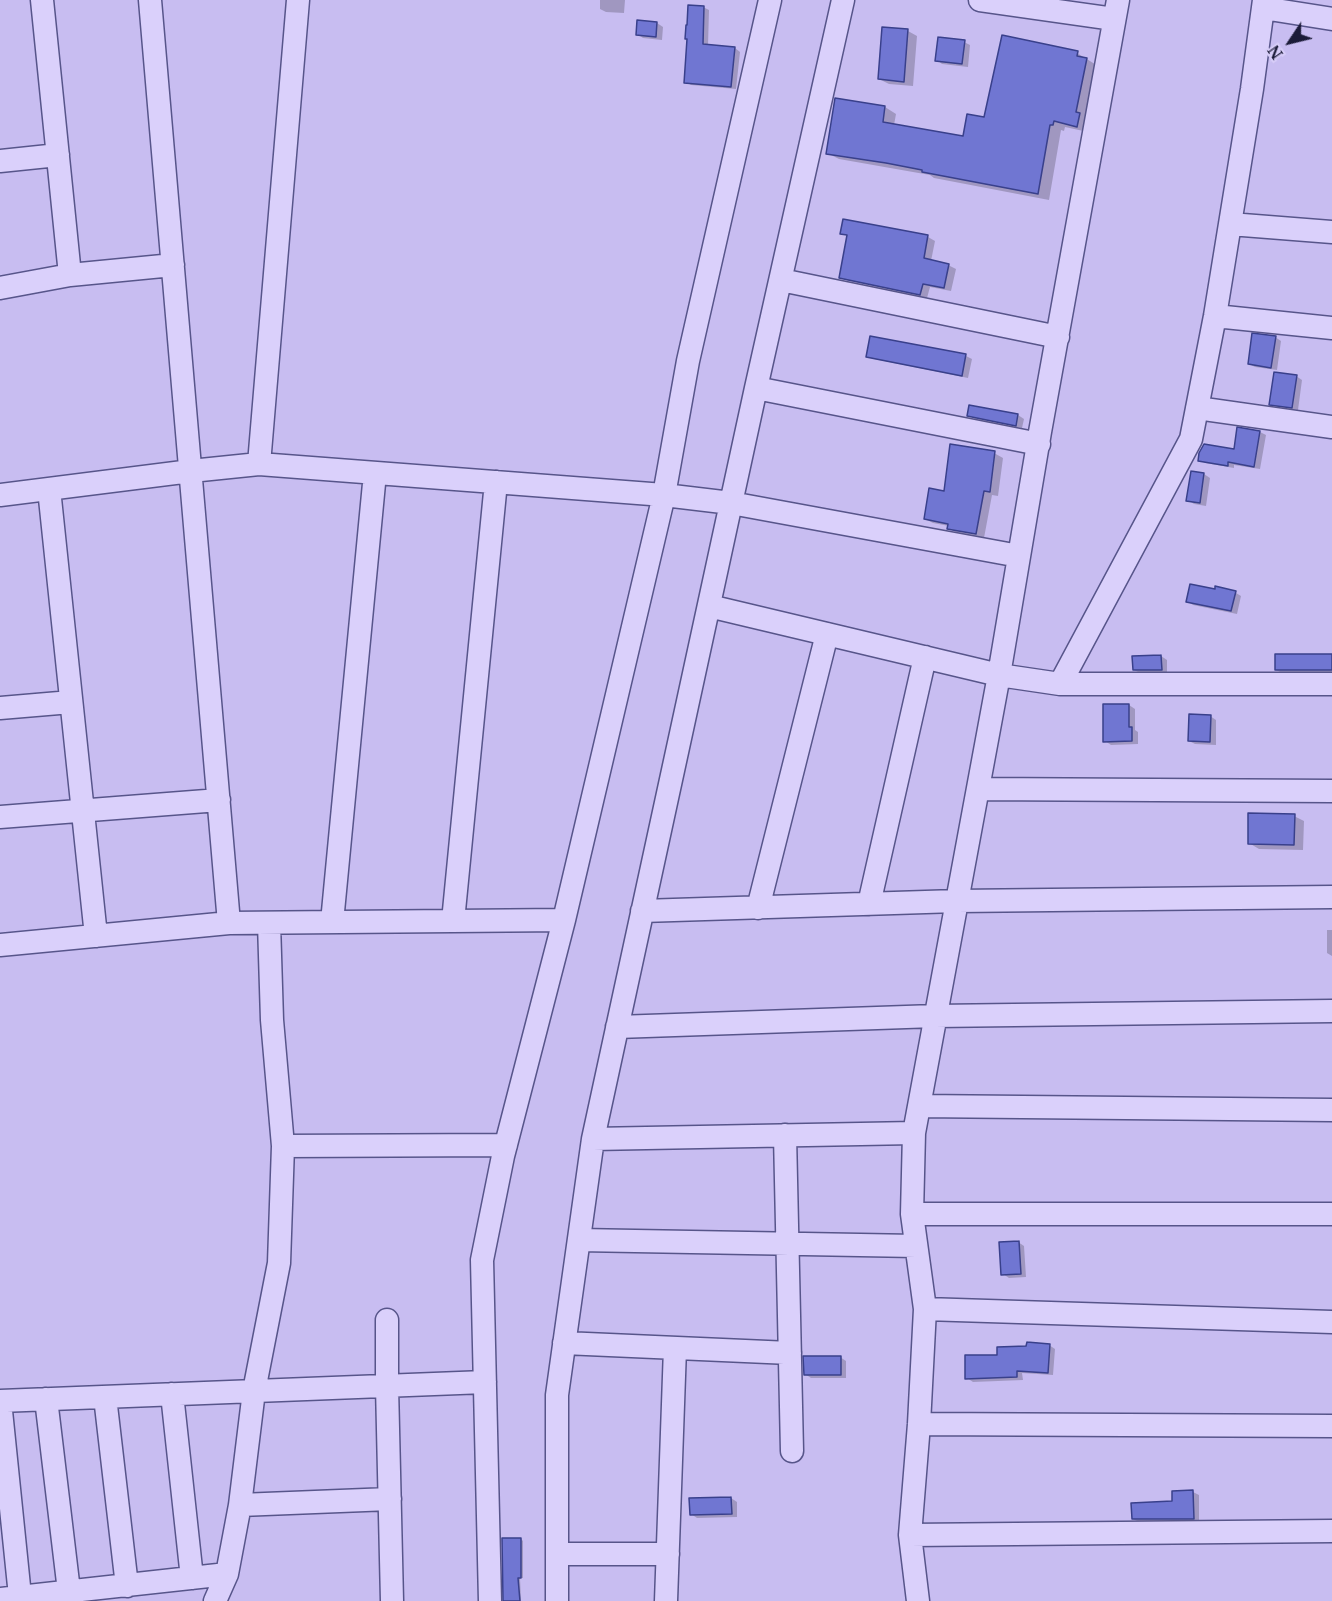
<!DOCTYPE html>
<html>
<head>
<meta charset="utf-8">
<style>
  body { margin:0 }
  #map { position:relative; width:1332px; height:1601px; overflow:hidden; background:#c8bdf1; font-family:"Noto Serif",serif }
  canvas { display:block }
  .north { position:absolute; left:1260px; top:12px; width:60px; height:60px; -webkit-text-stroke:4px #d7cdf8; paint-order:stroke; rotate:235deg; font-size:16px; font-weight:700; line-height:24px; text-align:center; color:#1b1b38 }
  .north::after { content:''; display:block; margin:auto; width:21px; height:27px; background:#1b1b38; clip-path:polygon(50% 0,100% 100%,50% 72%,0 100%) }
</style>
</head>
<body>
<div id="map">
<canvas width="1332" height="1601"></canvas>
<div class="north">N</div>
</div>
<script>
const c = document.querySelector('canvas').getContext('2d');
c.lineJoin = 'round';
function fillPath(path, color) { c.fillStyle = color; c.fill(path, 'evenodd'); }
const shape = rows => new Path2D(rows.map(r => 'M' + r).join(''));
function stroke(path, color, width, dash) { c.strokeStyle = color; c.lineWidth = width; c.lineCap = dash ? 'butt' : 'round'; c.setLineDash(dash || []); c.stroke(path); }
fillPath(shape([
  [600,0,625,0,624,13,606,12,600,9],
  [703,7,709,10,708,46,735,48,740,52,736,89,691,85,686,82],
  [657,23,663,27,662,40,643,38,637,34],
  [908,31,917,36,913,86,889,84,879,79],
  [964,42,970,45,968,67,942,64,937,60],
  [1077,53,1098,66,1088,132,1065,127,1064,131,1061,130,1049,200,934,178,930,175,839,159,827,153,885,107,896,114,894,125,964,138,986,119],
  [844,220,928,237,935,241,931,261,948,265,956,269,951,291,930,287,927,298,848,281,840,277,849,237,842,233],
  [1275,337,1281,341,1277,370,1255,367,1249,364],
  [868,356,966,356,972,359,968,378,874,359],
  [1296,376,1302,380,1298,410,1277,407,1271,404],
  [969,415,1018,415,1024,419,1022,428,975,419],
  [1238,429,1260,432,1266,435,1260,469,1234,465,1234,468,1205,463,1199,460,1235,450],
  [994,453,1003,458,998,496,992,495,984,538,957,533,948,528,949,526,933,523,925,519,945,493],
  [1192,472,1204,474,1210,478,1206,506,1194,504,1188,500],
  [1216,591,1236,593,1241,596,1237,614,1193,605,1187,601],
  [1161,656,1167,660,1167,673,1140,673,1134,670],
  [1332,656,1332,675,1286,675,1276,670],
  [1129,705,1135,709,1135,730,1138,732,1138,744,1111,745,1105,741],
  [1210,716,1216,720,1216,745,1195,744,1189,741],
  [1294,816,1304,821,1303,850,1259,849,1249,843],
  [1327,930,1332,930,1332,956,1327,953],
  [1018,1242,1024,1246,1026,1277,1009,1278,1003,1274],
  [1049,1345,1055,1349,1053,1375,1022,1373,1023,1380,973,1382,967,1378,999,1356],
  [840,1357,846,1361,846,1378,811,1378,805,1374],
  [1193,1492,1199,1495,1199,1521,1139,1522,1133,1519,1174,1503],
  [731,1498,737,1502,737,1517,697,1518,691,1514],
  [521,1539,523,1541,523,1578,520,1578,521,1601,505,1601]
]), '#0003');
const building = shape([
  [688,5,704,6,703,44,735,47,731,87,684,83,687,39,685,39,686,25,687,25,688,5],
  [637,20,657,22,656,37,636,35,637,20],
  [882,27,908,29,904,82,878,79,882,27],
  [1002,35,1078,51,1077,56,1087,58,1076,112,1080,113,1077,127,1054,121,1053,125,1050,125,1038,194,922,172,922,170,886,163,826,154,835,98,885,106,883,122,963,136,967,114,984,117,1002,35],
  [938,37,965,40,962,64,935,61,938,37],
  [843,219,928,235,924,258,949,264,944,288,923,284,920,295,839,278,847,235,840,234,843,219],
  [1252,333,1276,336,1271,368,1248,364,1252,333],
  [870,336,966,354,962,376,866,357,870,336],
  [1274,372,1297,375,1292,408,1269,405,1274,372],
  [969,405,1018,414,1016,426,967,416,969,405],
  [1237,427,1260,431,1254,467,1228,462,1228,466,1198,461,1199,453,1204,444,1234,449,1237,427],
  [950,444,995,451,990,492,984,491,976,534,947,529,948,524,924,519,929,488,944,491,950,444],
  [1191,471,1204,473,1200,503,1186,501,1191,471],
  [1190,584,1215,589,1215,586,1236,591,1231,611,1186,602,1190,584],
  [1275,654,1332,654,1332,670,1275,670,1275,654],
  [1161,655,1162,670,1133,670,1132,656,1161,655],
  [1103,704,1129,704,1129,727,1132,727,1132,741,1103,742,1103,704],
  [1189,714,1211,715,1210,742,1188,741,1189,714],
  [1248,813,1295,814,1294,845,1248,844,1248,813],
  [1019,1241,1021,1274,1001,1275,999,1242,1019,1241],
  [1027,1342,1050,1344,1048,1373,1017,1371,1017,1377,965,1379,965,1355,997,1355,997,1347,1026,1346,1027,1342],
  [803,1356,841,1356,841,1375,804,1375,803,1356],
  [1193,1490,1194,1519,1132,1519,1131,1503,1172,1501,1172,1491,1193,1490],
  [731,1497,732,1514,690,1515,689,1498,731,1497],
  [502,1538,521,1538,521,1578,518,1578,520,1601,503,1601,502,1538]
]);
fillPath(building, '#7076d2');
stroke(building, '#39408b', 1.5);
const minor = shape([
  [42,0,70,275],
  [150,0,229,923],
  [980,0,1114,19],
  [1263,8,1332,19],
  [0,161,58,155],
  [1230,224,1332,232],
  [781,280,1058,337],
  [0,288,70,275,173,265],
  [1215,316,1332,328],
  [756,388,1039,444],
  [1197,408,1332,427],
  [259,464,298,0],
  [49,489,96,936],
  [0,495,191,471,259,464,664,495,731,503,1019,556],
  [709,606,999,675,1060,684,1191,439,1215,316,1252,89,1264,0],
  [1060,684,1332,684],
  [0,708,71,702],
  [978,789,1332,791],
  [0,817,219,800],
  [869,904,925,657],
  [758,908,827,634],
  [642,911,957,901,1332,897],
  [453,921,496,482],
  [332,922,375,473],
  [0,945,229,923,564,920],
  [617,1027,935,1016,1332,1011],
  [919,1106,1332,1110],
  [914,1133,912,1214,1332,1214],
  [785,1135,792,1451],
  [593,1139,914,1133,999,675,1040,432,1118,0],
  [283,1146,506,1145],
  [912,1214,925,1309,919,1424,910,1535,918,1601],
  [579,1240,916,1246],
  [925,1309,1332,1322],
  [387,1320,387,1386,392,1601],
  [564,1343,790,1353],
  [172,1394,192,1578],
  [105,1397,127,1586],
  [46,1399,69,1591],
  [0,1401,485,1382],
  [0,1401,20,1596],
  [919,1424,1332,1426],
  [240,1505,390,1499],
  [910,1535,1332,1531],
  [557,1554,668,1554],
  [0,1599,227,1574],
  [215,1601,227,1574,240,1505,254,1391,279,1263,283,1146,272,1020,269,923],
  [490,1601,482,1260,503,1156,564,920,664,495,688,361,770,0],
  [557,1601,557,1395,593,1139,756,388,843,0],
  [666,1601,675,1348]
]);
stroke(minor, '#57558a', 25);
stroke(minor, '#dad0fb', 22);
</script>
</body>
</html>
